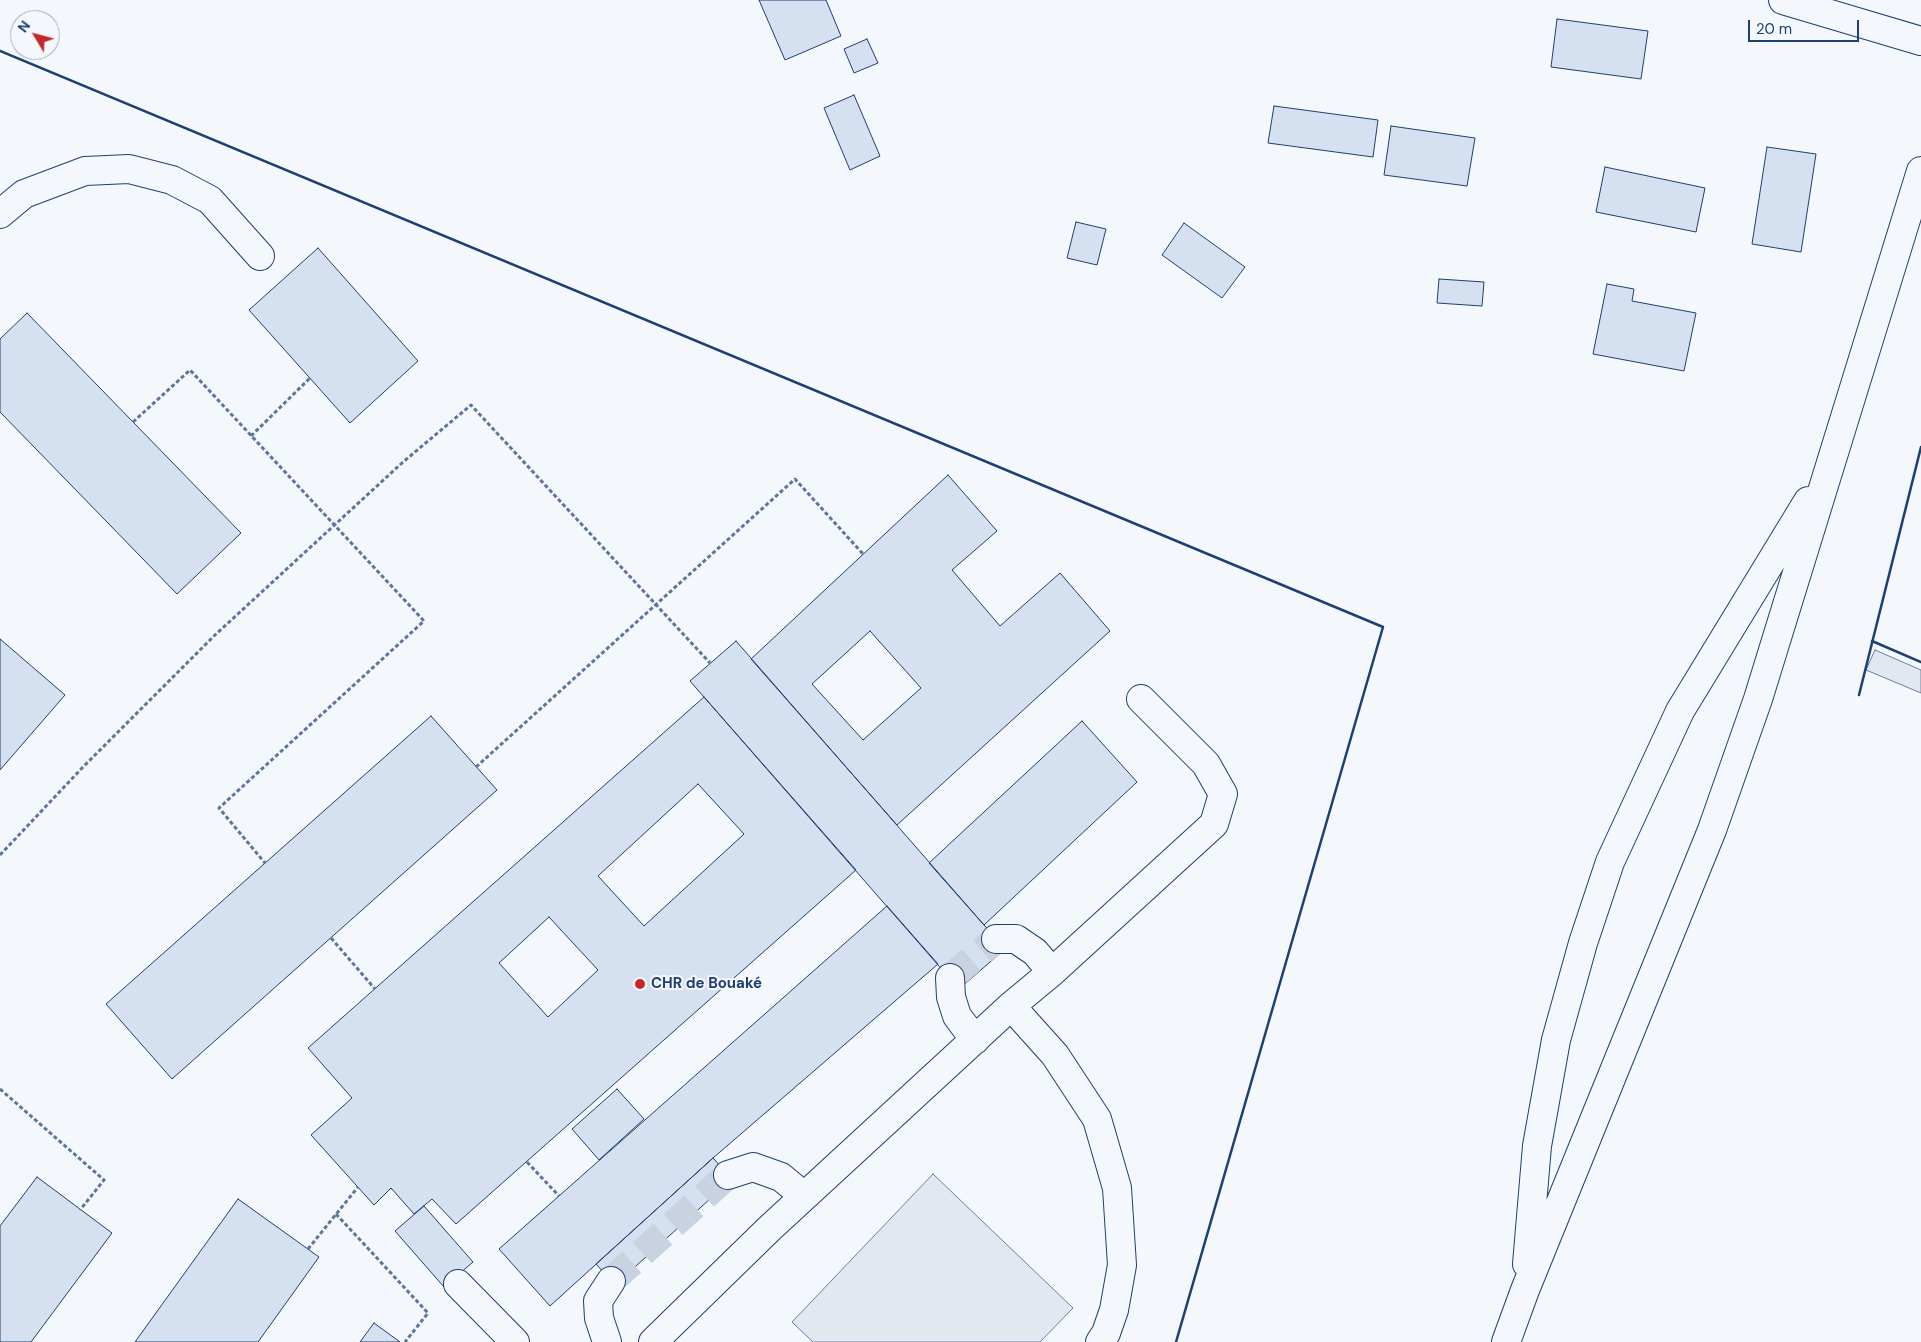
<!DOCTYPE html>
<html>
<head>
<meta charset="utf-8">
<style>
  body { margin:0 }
  #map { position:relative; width:1921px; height:1342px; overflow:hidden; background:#f4f7fb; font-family:"DM Sans",sans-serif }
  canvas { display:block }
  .north { position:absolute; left:10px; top:10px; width:50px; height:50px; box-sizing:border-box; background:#f4f7fb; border:1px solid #9eadc5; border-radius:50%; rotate:307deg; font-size:14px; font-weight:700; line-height:20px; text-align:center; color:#1d3f73 }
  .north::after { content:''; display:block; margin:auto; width:18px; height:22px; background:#c62828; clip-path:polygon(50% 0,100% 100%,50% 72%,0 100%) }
  .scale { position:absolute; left:1748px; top:20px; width:111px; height:22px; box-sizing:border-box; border:2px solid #1d3f73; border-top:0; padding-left:6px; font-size:15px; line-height:18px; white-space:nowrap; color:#1d3f73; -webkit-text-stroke:4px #f4f7fb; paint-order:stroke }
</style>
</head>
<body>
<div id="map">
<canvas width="1921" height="1342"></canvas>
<div class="north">N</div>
<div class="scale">20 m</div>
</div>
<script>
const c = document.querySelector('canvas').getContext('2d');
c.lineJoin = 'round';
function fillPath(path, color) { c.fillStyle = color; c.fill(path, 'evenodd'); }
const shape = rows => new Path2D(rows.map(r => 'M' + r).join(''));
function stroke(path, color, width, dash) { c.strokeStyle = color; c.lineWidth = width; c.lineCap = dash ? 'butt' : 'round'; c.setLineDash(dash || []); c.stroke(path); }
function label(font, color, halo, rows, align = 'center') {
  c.font = font + ' "DM Sans",sans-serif'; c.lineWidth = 4; c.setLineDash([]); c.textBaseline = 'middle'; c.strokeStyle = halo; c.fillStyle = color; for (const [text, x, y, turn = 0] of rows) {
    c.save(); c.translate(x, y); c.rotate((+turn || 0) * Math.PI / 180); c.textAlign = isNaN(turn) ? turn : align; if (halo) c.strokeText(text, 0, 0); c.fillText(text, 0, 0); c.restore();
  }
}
const parking = shape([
  [1875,650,1921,670,1921,693,1866,670,1875,650],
  [933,1174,1073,1308,1040,1342,813,1342,792,1322,933,1174]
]);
fillPath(parking, '#e3e8f0');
stroke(parking, '#687fa3', 1);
const building = shape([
  [759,0,826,0,841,36,785,60,759,0],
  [1557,19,1648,31,1641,79,1551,67,1557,19],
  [867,39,878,63,854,73,844,49,867,39],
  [854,95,880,156,850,170,824,108,854,95],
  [1274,106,1378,120,1373,157,1268,143,1274,106],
  [1391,126,1475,138,1467,186,1384,175,1391,126],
  [1767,147,1816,154,1801,252,1752,244,1767,147],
  [1605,167,1705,188,1696,232,1596,212,1605,167],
  [1076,222,1106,229,1097,265,1067,258,1076,222],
  [1184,223,1245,267,1222,298,1162,255,1184,223],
  [318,248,418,361,350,423,249,310,318,248],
  [1439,279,1484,282,1482,306,1437,303,1439,279],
  [1607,284,1634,289,1632,301,1696,313,1684,371,1593,354,1607,284],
  [27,313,241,533,177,594,0,412,0,339,27,313],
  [948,475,997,531,952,570,1000,626,1060,573,1110,631,897,825,751,659,948,475],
  [870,631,921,688,863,740,812,684,870,631],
  [0,639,65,695,0,770,0,639],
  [736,641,1005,949,959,989,690,681,736,641],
  [704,697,856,870,456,1224,432,1199,414,1214,391,1188,374,1205,311,1135,352,1098,308,1048,704,697],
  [698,784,744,834,644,926,598,876,698,784],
  [549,917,598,970,548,1017,499,963,549,917],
  [431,716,497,790,172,1079,106,1004,431,716],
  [1082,721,1137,782,984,925,929,863,1082,721],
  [887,906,938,964,713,1158,550,1306,499,1249,887,906],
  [617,1089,644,1119,599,1160,572,1129,617,1089],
  [713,1158,732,1179,615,1285,596,1264,713,1158],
  [37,1177,112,1233,31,1342,0,1342,0,1226,37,1177],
  [238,1199,319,1257,258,1342,135,1342,238,1199],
  [424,1206,473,1262,444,1287,395,1231,424,1206],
  [374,1323,400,1342,360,1342,374,1323]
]);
fillPath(building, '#d5e0f0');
stroke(building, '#1d3f73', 1);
stroke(shape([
  [950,978,996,939],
  [611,1281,728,1175]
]), '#c9d2e0', 28, [28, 14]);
const minor = shape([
  [1783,0,1921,41],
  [0,214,24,194,85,171,129,169,172,180,210,200,260,256],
  [996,939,1016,939,1035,952,1052,972],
  [950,978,951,997,957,1016,975,1040],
  [1011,1006,1055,1055,1097,1119,1117,1188,1122,1265,1114,1310,1106,1333,1100,1342],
  [728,1175,753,1167,781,1177,804,1196],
  [458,1284,515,1342],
  [607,1342,599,1318,598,1301,611,1281],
  [653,1342,770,1228,1011,1006,1052,972,1214,824,1223,794,1206,764,1141,699]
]);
const major = shape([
  [1527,1264,1537,1146,1556,1040,1583,943,1610,862,1680,711,1808,501],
  [1506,1342,1525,1290,1712,830,1758,699,1921,171]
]);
stroke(minor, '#1d3f73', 30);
stroke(major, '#1d3f73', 30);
stroke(shape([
  [133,422,190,370,424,621,219,808,265,863],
  [251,436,310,378],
  [476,767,795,479,863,554],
  [0,855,83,767,215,635,403,462,471,405,710,663],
  [331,938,375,989],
  [0,1089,104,1180,80,1210],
  [527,1162,559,1196],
  [336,1214,428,1313,405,1342],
  [308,1249,358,1187]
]), '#5e769c', 3, [4, 2.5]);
stroke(minor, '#f4f7fb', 28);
stroke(major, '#f4f7fb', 28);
stroke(shape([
  [0,51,1383,627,1176,1342],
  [1872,641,1921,662],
  [1859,695,1921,447]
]), '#1d3f73', 2.5);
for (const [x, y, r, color] of [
  [640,984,6,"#c62828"]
]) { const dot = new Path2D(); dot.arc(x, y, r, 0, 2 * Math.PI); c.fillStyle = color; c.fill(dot); stroke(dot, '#f4f7fb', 2); }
label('bold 15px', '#1d3f73', '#f4f7fb', [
  ["CHR de Bouaké",651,984]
], 'left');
</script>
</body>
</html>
